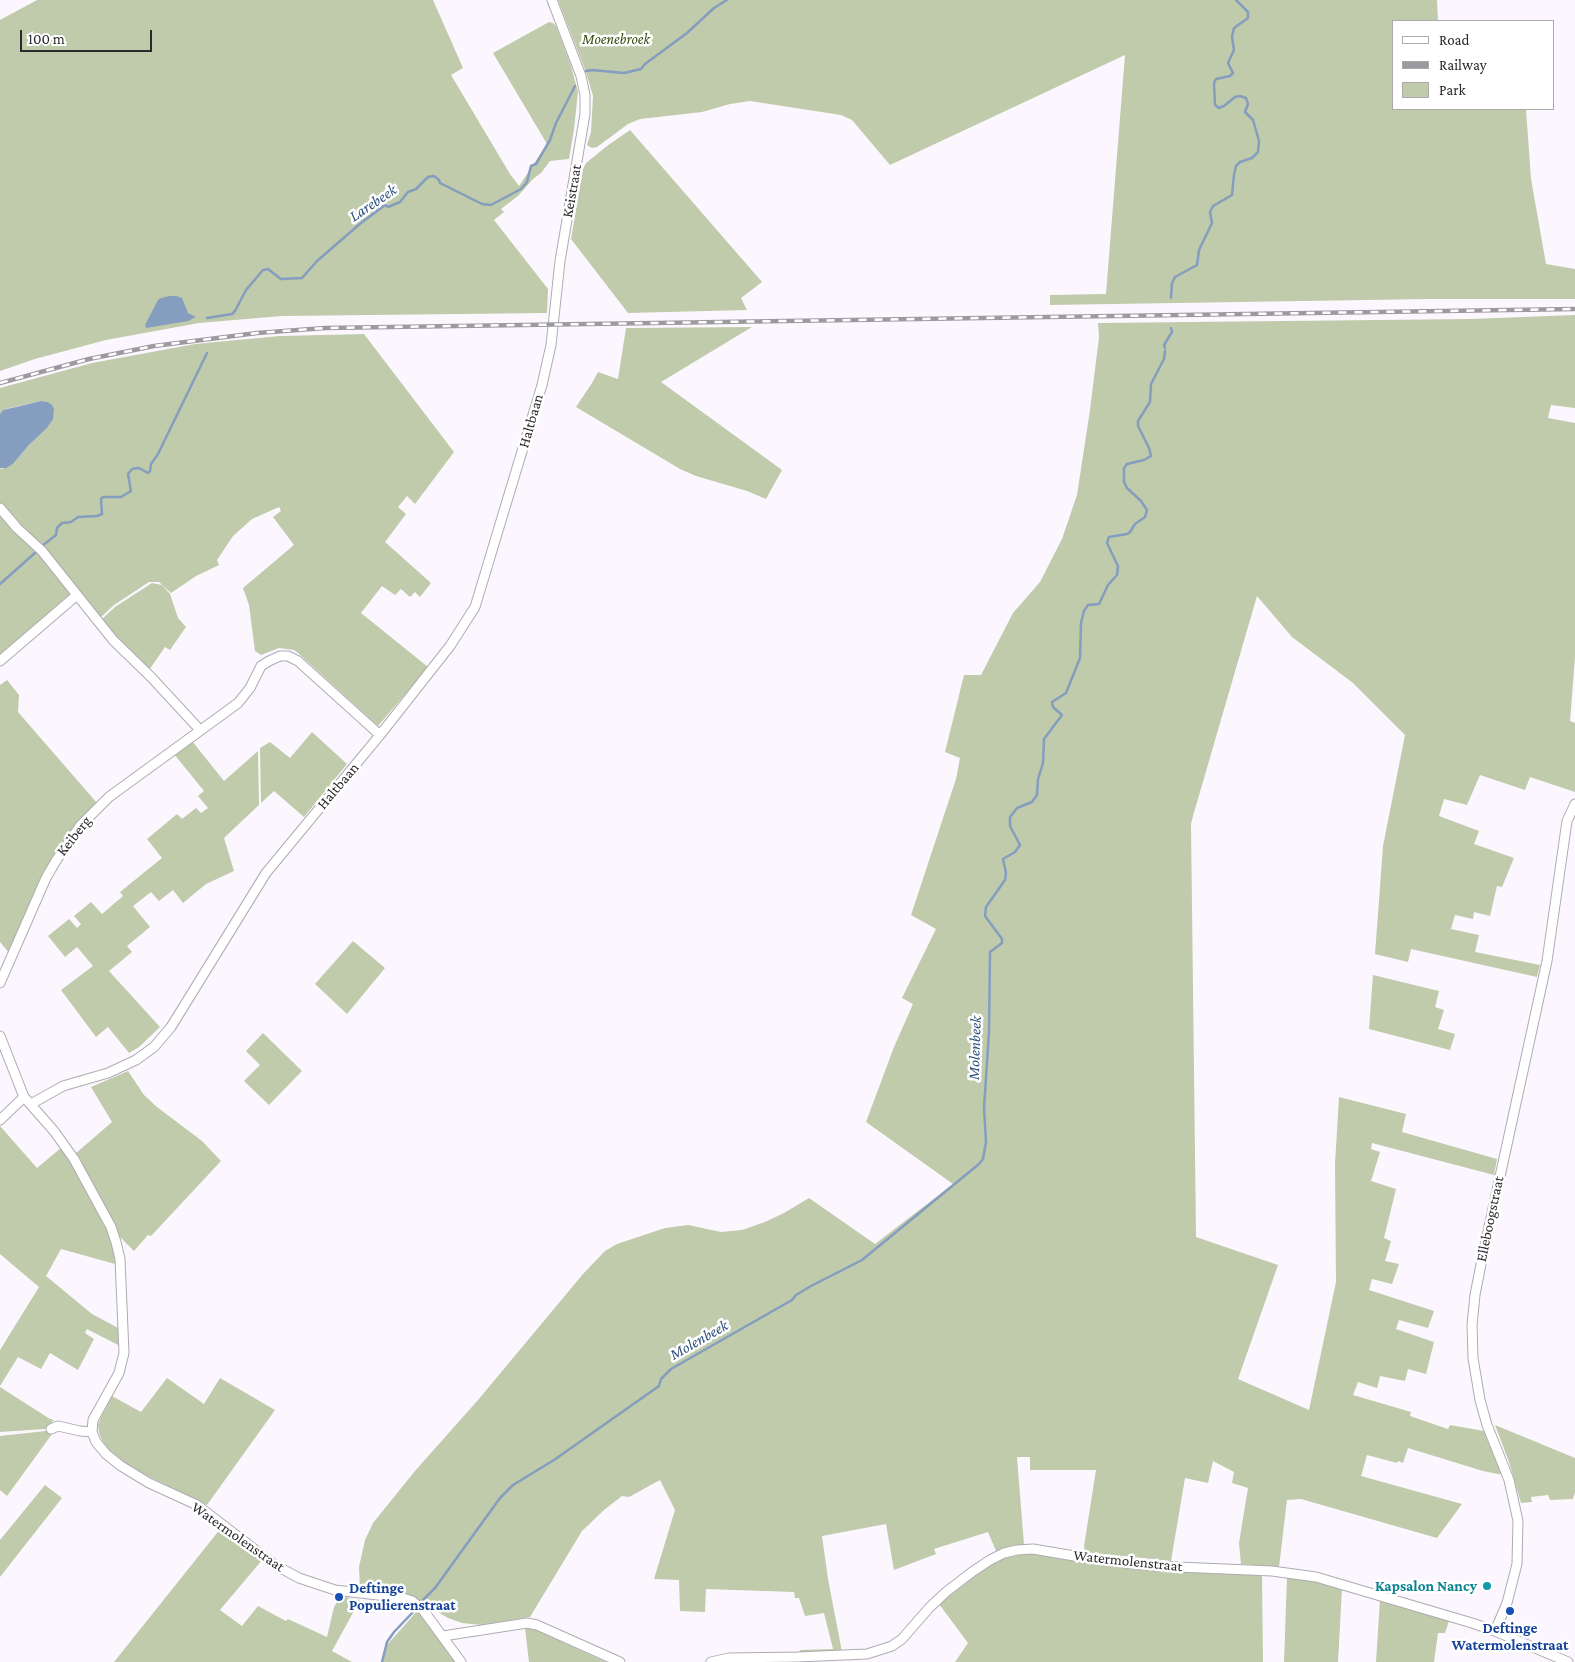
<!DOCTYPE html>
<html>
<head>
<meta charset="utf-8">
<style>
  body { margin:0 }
  #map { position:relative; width:1575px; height:1662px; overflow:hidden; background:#fcf7ff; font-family:"Crimson Pro",serif }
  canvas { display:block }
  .legend { position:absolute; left:1392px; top:20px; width:162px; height:90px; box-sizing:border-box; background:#fff; border:1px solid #aaaaab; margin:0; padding:6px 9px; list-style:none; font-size:15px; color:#2b2a2c }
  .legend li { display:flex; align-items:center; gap:10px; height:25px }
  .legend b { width:25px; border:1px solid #aaaaab }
  .scale { position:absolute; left:20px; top:30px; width:132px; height:22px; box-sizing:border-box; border:2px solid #2b2a2c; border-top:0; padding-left:6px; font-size:15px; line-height:18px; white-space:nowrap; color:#2b2a2c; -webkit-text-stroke:4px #fff; paint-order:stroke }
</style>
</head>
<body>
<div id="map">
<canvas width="1575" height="1662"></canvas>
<ul class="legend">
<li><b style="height:6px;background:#fff"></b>Road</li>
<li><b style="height:6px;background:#9d9a9f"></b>Railway</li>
<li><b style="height:14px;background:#bfcbaa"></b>Park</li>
</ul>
<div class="scale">100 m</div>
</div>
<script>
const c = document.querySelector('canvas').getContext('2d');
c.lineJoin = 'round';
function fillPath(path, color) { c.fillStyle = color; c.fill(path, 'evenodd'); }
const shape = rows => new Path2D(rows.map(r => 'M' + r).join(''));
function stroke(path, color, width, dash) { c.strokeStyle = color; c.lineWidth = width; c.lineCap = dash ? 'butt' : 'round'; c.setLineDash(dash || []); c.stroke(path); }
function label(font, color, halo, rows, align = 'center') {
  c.font = font + ' "Crimson Pro",serif'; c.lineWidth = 5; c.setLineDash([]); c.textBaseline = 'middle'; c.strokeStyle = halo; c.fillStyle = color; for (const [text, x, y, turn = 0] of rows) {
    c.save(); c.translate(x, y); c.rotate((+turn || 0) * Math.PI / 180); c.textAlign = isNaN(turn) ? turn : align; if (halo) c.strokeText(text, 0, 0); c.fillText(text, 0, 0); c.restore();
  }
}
fillPath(shape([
  [37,0,433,0,463,68,451,75,510,174,519,186,547,144,493,53,549,22,553,23,556,26,571,66,578,92,574,129,569,159,550,161,541,173,533,179,518,196,501,209,504,212,494,220,548,289,547,313,282,316,199,323,106,340,35,359,0,371,0,20],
  [558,0,1437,0,1438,21,1394,21,1394,109,1526,109,1531,179,1546,264,1575,269,1575,299,1429,299,1050,305,1050,295,1106,294,1125,55,890,165,852,120,841,115,750,101,730,104,702,112,640,119,628,124,597,147,592,148,587,145,591,132,593,96,586,72],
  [630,130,762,282,741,298,747,310,628,313,571,239,583,169,586,163,607,146],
  [1575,315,1575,408,1551,405,1548,418,1575,423,1575,657,1570,721,1575,723,1575,792,1530,777,1525,790,1480,775,1467,805,1444,799,1439,816,1479,831,1474,844,1514,858,1502,887,1497,886,1490,916,1474,912,1473,919,1455,915,1451,929,1479,935,1475,952,1540,965,1537,977,1411,949,1408,962,1375,954,1383,846,1405,735,1353,683,1292,637,1257,596,1193,816,1191,824,1196,1237,1278,1265,1238,1379,1309,1410,1336,1282,1335,1164,1339,1097,1406,1114,1402,1132,1497,1159,1494,1175,1372,1143,1371,1149,1380,1152,1371,1181,1396,1189,1384,1238,1391,1241,1385,1261,1399,1264,1392,1284,1372,1279,1369,1290,1434,1311,1428,1328,1399,1320,1396,1329,1434,1342,1426,1374,1408,1369,1405,1381,1380,1376,1377,1388,1358,1382,1353,1395,1411,1412,1410,1416,1448,1429,1450,1425,1484,1431,1503,1475,1483,1471,1408,1448,1403,1463,1398,1461,1397,1463,1367,1455,1361,1476,1462,1504,1437,1538,1301,1499,1287,1500,1279,1567,1241,1564,1239,1543,1248,1488,1232,1483,1234,1472,1213,1461,1208,1483,1185,1478,1171,1561,1085,1552,1084,1546,1096,1470,1030,1470,1030,1457,1017,1457,1024,1545,996,1551,988,1532,934,1549,936,1554,894,1570,886,1524,822,1536,828,1579,842,1652,799,1654,800,1650,833,1649,824,1613,805,1616,799,1598,795,1598,794,1592,706,1589,705,1612,680,1611,679,1580,654,1579,675,1510,660,1480,629,1497,622,1496,604,1510,582,1531,530,1617,482,1625,462,1623,448,1618,416,1599,400,1593,360,1590,359,1567,365,1540,373,1523,415,1471,478,1400,583,1274,605,1251,617,1244,665,1228,688,1225,721,1232,742,1230,765,1222,784,1213,809,1198,875,1244,953,1184,866,1122,894,1047,913,1004,902,998,936,929,911,915,956,779,960,758,945,752,964,675,981,675,1013,613,1040,582,1062,539,1077,495,1090,410,1099,337,1098,323,1471,319],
  [752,327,661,382,782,470,766,499,747,491,696,476,680,469,576,407,592,383,598,372,618,379,626,328],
  [364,334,454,452,415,504,407,496,398,507,406,514,385,542,431,583,420,597,415,592,410,597,401,589,395,595,382,586,361,613,428,667,378,726,298,653,294,650,279,648,261,655,255,651,249,605,243,588,294,545,273,517,281,511,279,507,252,519,233,536,217,560,219,565,196,576,171,593,159,582,149,582,114,605,100,618,0,505,0,468,2,469,13,464,29,445,46,429,48,402,41,401,18,406,3,410,0,414,0,388,92,363,195,344,280,336],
  [0,511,36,550,71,593,71,596,0,657],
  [152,583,162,585,170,594,178,618,186,627,170,650,165,647,147,673,101,620,115,607],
  [7,680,19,695,18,712,97,803,63,841,41,877,10,954,0,942,0,685],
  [312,732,347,764,304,817,274,791,261,803,260,748,270,742,290,758],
  [192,741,224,781,258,751,259,805,224,838,234,871,206,884,183,903,173,890,159,901,151,892,133,906,150,927,127,946,132,952,109,971,160,1027,139,1047,129,1053,108,1027,96,1037,61,990,93,966,77,947,65,957,48,936,69,919,77,928,81,924,74,916,91,902,102,914,123,896,120,892,162,858,147,839,177,814,182,819,196,808,201,813,208,808,198,796,204,791,174,754],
  [353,941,385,968,347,1014,315,984],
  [1373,975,1439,991,1435,1007,1444,1010,1438,1029,1455,1034,1450,1050,1369,1029],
  [263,1033,302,1071,269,1105,244,1081,260,1065,246,1051],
  [128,1071,144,1095,157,1107,202,1141,221,1161,151,1236,148,1235,134,1251,120,1237,75,1154,112,1122,91,1087],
  [0,1126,37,1168,62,1147,87,1190,105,1225,113,1245,115,1264,61,1249,46,1276,92,1314,120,1329,120,1346,87,1329,85,1333,94,1339,78,1370,50,1353,41,1369,18,1357,0,1386,0,1350,39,1287,0,1254],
  [167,1378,204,1404,220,1378,275,1410,207,1505,131,1468,110,1453,104,1445,99,1433,98,1425,101,1417,112,1396,141,1412],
  [0,1387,50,1419,54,1420,45,1429,0,1432],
  [1495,1425,1575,1458,1575,1492,1573,1499,1550,1500,1548,1495,1531,1497,1532,1502,1521,1503,1509,1462],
  [55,1430,7,1496,0,1490,0,1436],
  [45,1485,62,1498,0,1577,0,1540],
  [221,1528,262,1560,220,1610,242,1626,258,1606,286,1621,288,1619,327,1637,334,1607,341,1596,360,1600,332,1651,352,1662,114,1662],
  [1032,1551,1262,1573,1263,1662,955,1662,968,1643,939,1604,971,1577,992,1563,1014,1553],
  [1287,1577,1310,1579,1342,1588,1338,1662,1284,1662],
  [1380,1599,1449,1621,1445,1633,1438,1633,1434,1662,1376,1662],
  [418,1610,457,1662,383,1662,386,1646],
  [525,1628,534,1629,606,1662,529,1662]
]), '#bfcbaa');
fillPath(shape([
  [170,296,176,296,182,298,188,313,196,317,188,321,146,328,145,325,158,300,161,298],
  [41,401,48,402,52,405,54,409,53,419,46,429,29,445,13,464,6,468,0,468,0,414,3,410]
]), '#859dbe');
stroke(shape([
  [586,71,592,70,624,73,641,69,645,64,687,33,714,8,727,0],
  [1171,298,1172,283,1175,277,1197,265,1199,250,1212,223,1210,212,1213,206,1232,195,1234,175,1236,166,1240,162,1252,158,1258,152,1259,141,1253,120,1245,112,1248,104,1246,98,1240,96,1235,97,1224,106,1219,108,1215,105,1214,83,1216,79,1230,76,1233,73,1228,63,1234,50,1232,37,1234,28,1248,18,1248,12,1236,0],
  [207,318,232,314,235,311,246,290,263,270,268,269,281,279,302,278,317,261,361,223,385,205,388,207,400,202,408,192,416,189,428,177,434,176,439,180,440,183,482,204,491,205,521,189,527,182,531,166,536,164,550,140,556,123,575,86],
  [1165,348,1164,345,1172,332,1171,328],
  [42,546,56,535,57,528,62,523,71,522,78,517,97,516,102,514,101,499,103,497,121,497,131,491,128,474,132,469,139,468,148,473,150,471,151,464,158,454,207,353],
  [0,584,36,552],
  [422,1601,435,1588,500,1498,513,1485,554,1460,659,1386,661,1379,671,1369,792,1300,796,1295,811,1286,862,1260,979,1164,983,1159,986,1142,984,1108,989,1032,990,952,1002,943,1002,939,985,916,986,907,1005,880,1006,873,1003,859,1015,852,1020,845,1010,826,1010,817,1017,808,1032,802,1037,795,1038,779,1043,763,1044,739,1062,715,1053,707,1052,702,1066,693,1080,658,1081,623,1084,611,1088,605,1099,604,1108,585,1117,575,1118,566,1107,543,1109,537,1127,534,1130,532,1135,524,1145,517,1147,510,1141,501,1127,488,1124,482,1124,468,1127,464,1144,460,1151,456,1149,448,1138,426,1138,421,1150,402,1151,384,1164,359,1165,351],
  [382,1662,387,1642,394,1632,415,1610]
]), '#859dbe', 2.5);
const street = shape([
  [0,508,17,528,42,551,113,640,151,677,200,730],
  [0,661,77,595],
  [0,983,46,878,57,859,80,826,109,797,238,703,250,688,261,666,269,661,280,656,288,656,298,661,380,735],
  [0,1036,24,1097,54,1131,74,1159,111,1227,116,1242,120,1259,124,1353,119,1373,93,1420,92,1432,96,1442,106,1454,121,1466,149,1483,197,1505,275,1565,299,1578,335,1590,403,1598,412,1601,423,1610,461,1662],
  [31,1104,63,1086,108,1073,136,1060,154,1047,171,1027,266,873,380,735,450,646,475,607,542,385,551,345,560,261,585,114,585,95,581,76,552,0],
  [0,1120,24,1097],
  [51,1429,58,1426,80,1431,92,1432],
  [1495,1631,1507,1603,1517,1564,1518,1521,1509,1480,1487,1425,1480,1400,1473,1358,1472,1325,1475,1295,1482,1259,1547,961,1567,821,1575,804],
  [443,1636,527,1623,537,1625,620,1662],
  [711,1662,729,1658,797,1657,867,1654,892,1646,902,1639,929,1608,946,1592,972,1572,990,1560,1004,1553,1017,1550,1033,1549,1092,1559,1154,1566,1272,1571,1316,1577,1472,1623,1495,1631,1568,1662]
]);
stroke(street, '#afabb2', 11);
stroke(street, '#fff', 9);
const rail = shape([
  [0,383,89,359,154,346,257,333,325,328,1575,309]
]);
stroke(rail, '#9d9a9f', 4.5);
stroke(rail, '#fff', 2.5, [8]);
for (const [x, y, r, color] of [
  [1487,1586,5,"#0f9aa8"],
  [339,1597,5,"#1a4fb4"],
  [1510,1611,5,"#1a4fb4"]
]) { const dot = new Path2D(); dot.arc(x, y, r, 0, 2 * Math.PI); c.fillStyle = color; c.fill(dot); stroke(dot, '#fff', 2); }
label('italic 15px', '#3b4d12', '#fff', [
  ["Moenebroek",616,39]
]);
label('15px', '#2b2a2c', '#fff', [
  ["Keistraat",572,191,-80],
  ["Haltbaan",531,421,-74],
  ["Haltbaan",338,786,-50],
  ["Keiberg",74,836,-52],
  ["Elleboogstraat",1490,1219,-78],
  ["Watermolenstraat",238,1537,35],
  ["Watermolenstraat",1128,1561,6]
]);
label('bold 15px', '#0d838f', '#fff', [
  ["Kapsalon Nancy",1477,1586]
], 'right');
label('bold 15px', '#164399', '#fff', [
  ["Deftinge",349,1588],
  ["Populierenstraat",349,1605],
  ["Deftinge",1510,1628,"center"],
  ["Watermolenstraat",1510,1645,"center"]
], 'left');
label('italic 16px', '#2f527f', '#fff', [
  ["Larebeek",373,203,-34],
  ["Molenbeek",975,1048,-88],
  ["Molenbeek",699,1340,-30]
]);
</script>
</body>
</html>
